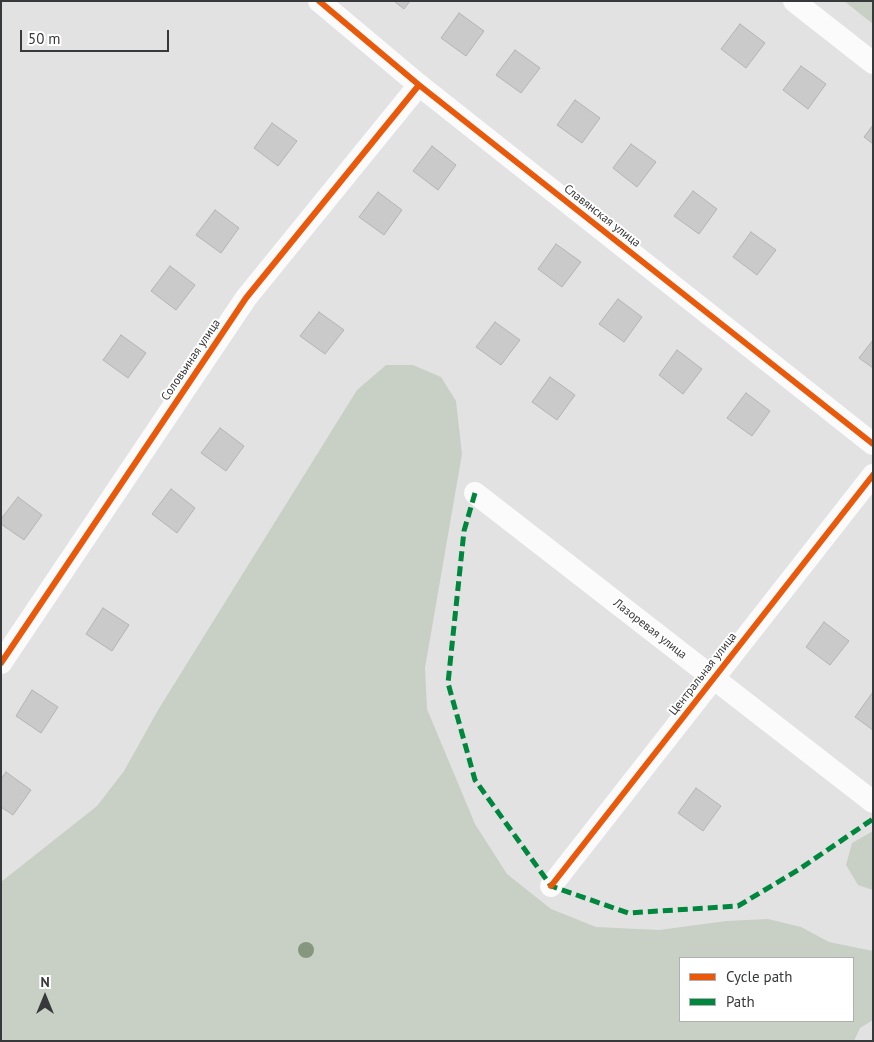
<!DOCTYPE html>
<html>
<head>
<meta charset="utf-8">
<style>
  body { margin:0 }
  #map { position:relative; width:874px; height:1042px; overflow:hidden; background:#e2e2e3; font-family:"PT Sans",sans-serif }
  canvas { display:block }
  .frame { position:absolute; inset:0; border:2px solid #38393a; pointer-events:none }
  .legend { position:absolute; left:679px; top:957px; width:175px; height:65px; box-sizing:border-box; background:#fff; border:1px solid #afb0b0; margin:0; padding:6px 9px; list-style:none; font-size:15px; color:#38393a }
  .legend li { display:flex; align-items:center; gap:10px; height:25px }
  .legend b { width:25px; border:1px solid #afb0b0 }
  .north { position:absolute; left:20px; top:972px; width:50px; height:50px; -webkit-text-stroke:4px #fff; paint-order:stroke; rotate:0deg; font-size:14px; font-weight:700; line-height:20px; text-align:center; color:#38393a }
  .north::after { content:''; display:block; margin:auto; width:18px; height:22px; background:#38393a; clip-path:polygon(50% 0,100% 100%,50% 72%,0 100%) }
  .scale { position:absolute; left:20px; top:30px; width:149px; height:22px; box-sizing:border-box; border:2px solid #38393a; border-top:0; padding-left:6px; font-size:15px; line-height:18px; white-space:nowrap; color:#38393a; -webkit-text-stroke:4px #fff; paint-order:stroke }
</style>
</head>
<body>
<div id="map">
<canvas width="874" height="1042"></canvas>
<div class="frame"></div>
<ul class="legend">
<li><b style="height:6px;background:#e8590c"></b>Cycle path</li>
<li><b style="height:6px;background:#00873e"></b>Path</li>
</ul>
<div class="north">N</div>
<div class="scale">50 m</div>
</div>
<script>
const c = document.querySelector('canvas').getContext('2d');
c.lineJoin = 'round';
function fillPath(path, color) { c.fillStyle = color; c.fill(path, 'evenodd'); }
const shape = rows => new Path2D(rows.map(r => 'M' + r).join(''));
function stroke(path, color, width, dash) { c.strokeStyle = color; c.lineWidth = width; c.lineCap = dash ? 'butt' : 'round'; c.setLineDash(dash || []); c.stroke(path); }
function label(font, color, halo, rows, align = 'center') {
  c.font = font + ' "PT Sans",sans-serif'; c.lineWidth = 4; c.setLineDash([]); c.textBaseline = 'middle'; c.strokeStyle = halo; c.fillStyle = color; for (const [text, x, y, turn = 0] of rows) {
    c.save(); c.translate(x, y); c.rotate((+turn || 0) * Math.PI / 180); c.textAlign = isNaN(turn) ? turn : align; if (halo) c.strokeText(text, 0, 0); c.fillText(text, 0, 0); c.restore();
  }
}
fillPath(shape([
  [844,1,873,1,873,24],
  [386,365,413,365,441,377,456,401,462,454,425,668,427,709,475,824,507,874,551,909,596,927,659,930,726,921,768,919,801,927,829,942,873,951,873,1020,860,1028,854,1041,1,1041,1,882,97,806,124,771,158,710,357,390],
  [680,958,853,958,853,1021,680,1021],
  [873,831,873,890,858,885,846,865,852,843]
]), '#c8d0c5');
const building = shape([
  [394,1,410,1,404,9,394,1],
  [459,13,484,31,466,56,441,38,459,13],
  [740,24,765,43,746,68,721,49,740,24],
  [515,50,540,68,521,93,496,75,515,50],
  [801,66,826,84,808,109,783,90,801,66],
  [575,100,600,118,582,143,557,125,575,100],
  [272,123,297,141,278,166,254,148,272,123],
  [873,125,873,144,864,137,873,125],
  [631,144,656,162,637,187,613,168,631,144],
  [432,146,456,165,438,190,413,171,432,146],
  [693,191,717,209,699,234,674,216,693,191],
  [378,192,402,210,384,235,359,217,378,192],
  [215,210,239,228,221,253,196,235,215,210],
  [751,232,776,250,757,275,733,257,751,232],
  [556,244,581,262,562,287,538,269,556,244],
  [170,266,195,285,176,310,151,291,170,266],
  [618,299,642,317,624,342,599,324,618,299],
  [319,312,344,330,325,354,300,336,319,312],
  [495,322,520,340,501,365,476,347,495,322],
  [121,335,146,353,128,378,103,360,121,335],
  [873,340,873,368,859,358,873,340],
  [677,350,702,369,683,394,659,375,677,350],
  [550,377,575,395,557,420,532,402,550,377],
  [746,393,770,411,752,436,727,418,746,393],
  [220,428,244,446,226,471,201,453,220,428],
  [171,489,195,508,177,533,152,514,171,489],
  [18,497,42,515,24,540,1,524,1,519,18,497],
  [103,608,129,625,112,651,86,634,103,608],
  [824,622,849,641,830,665,806,647,824,622],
  [32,690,58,707,41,733,16,716,32,690],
  [873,692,873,730,855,717,873,692],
  [6,772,31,790,13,815,1,807,1,779,6,772],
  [696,788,721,806,703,831,678,813,696,788]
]);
fillPath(building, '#cacacb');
stroke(building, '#b3b3b4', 1);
stroke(shape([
  [319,1,419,85,873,444],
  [794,1,873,63],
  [475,493,873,802],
  [1,663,246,298,419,85],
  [551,886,873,475]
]), '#fbfbfb', 22);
stroke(shape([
  [475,493,464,531,448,683,475,780,551,886,628,913,738,906,798,870,873,819]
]), '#00873e', 5, [10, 5]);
stroke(shape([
  [319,1,419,85,873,444],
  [1,663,246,298,419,85],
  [551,886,873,475]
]), '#e8590c', 6);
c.fillStyle = '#87977f';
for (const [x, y] of [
  [306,950]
]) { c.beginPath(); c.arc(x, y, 8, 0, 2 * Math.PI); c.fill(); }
label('12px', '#38393a', '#fff', [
  ["Славянская улица",602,216,38],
  ["Соловьиная улица",191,360,-56],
  ["Лазоревая улица",650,629,38],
  ["Центральная улица",703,674,-52]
]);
</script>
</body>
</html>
